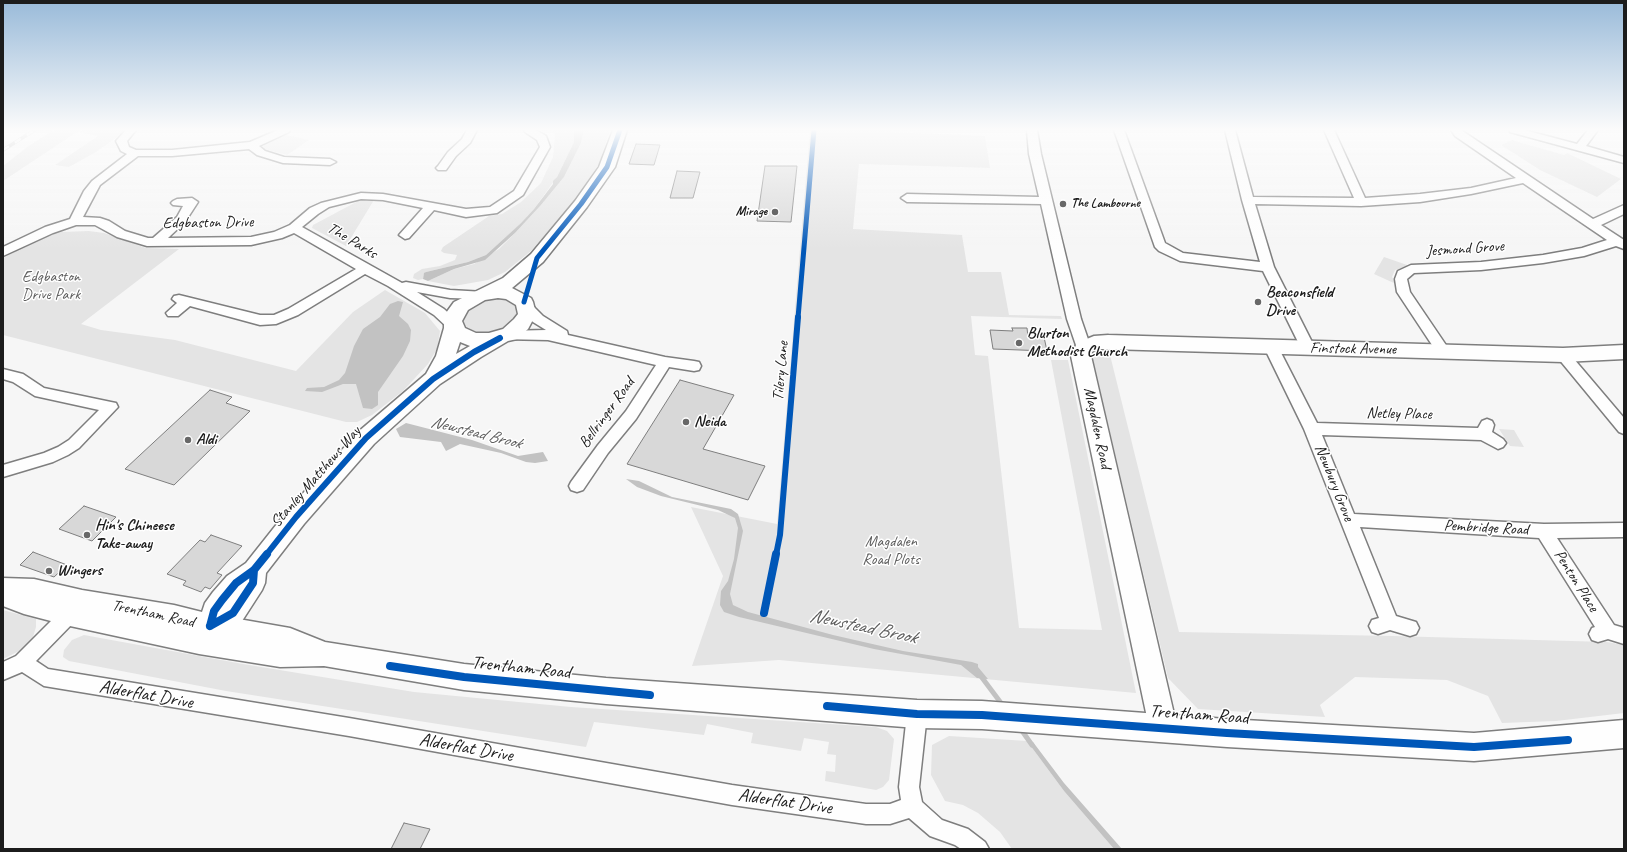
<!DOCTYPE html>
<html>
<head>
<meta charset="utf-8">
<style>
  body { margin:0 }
  #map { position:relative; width:1627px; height:852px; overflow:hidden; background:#f6f6f6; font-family:Caveat,sans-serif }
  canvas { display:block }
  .frame { position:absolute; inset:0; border:4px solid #1c1c1c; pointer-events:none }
</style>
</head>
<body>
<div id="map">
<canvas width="1627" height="852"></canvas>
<div class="frame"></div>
</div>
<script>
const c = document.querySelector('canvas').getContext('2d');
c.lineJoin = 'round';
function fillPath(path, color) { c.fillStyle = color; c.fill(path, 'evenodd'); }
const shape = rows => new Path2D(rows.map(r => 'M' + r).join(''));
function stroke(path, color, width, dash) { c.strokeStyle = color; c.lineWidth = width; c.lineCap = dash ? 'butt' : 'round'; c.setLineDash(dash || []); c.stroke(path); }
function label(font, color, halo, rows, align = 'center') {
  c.font = font + ' Caveat,sans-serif'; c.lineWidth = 3; c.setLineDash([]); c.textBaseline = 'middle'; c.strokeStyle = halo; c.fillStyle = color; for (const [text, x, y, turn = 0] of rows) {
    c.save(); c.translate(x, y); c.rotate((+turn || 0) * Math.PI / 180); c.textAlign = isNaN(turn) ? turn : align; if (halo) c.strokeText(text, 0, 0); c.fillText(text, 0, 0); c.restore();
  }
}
fillPath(shape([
  [54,130,80,130,3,181,3,166,30,145],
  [82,130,127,130,96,152,69,167,55,165,98,136,78,132],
  [552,130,574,130,574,142,557,177,534,209,521,223,486,255,468,262,426,272,424,274,423,279,418,280,413,278,414,274,422,269,440,266,455,260,457,255,444,253,441,251,443,247,489,216,502,214,521,202,541,183,553,157,555,135],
  [584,130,610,130,599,164,573,203,531,251,505,272,488,280,454,286,428,281,454,269,474,264,499,249,515,233,541,205,564,177,581,143],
  [810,130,890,130,890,132,985,136,990,168,859,164,853,229,962,235,968,272,1001,272,1009,315,1061,316,1062,319,971,316,975,355,988,356,1019,628,1102,630,1051,360,1068,360,1136,693,779,660,692,666,723,576,691,507,777,524],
  [282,134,309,140,287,155,264,149,263,147,265,144],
  [1512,140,1564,155,1567,153,1621,179,1597,197,1540,170,1501,145],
  [360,200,374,200,346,246,312,228,313,225],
  [89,231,104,233,146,248,179,249,81,324,101,330,175,340,296,371,353,312,385,290,425,313,440,331,437,349,428,364,403,391,372,415,357,422,346,422,3,335,3,258,37,240,61,232],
  [1384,257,1410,266,1395,270,1392,277,1396,284,1374,274],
  [500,297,514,301,520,311,513,325,487,336,465,331,460,319,462,313,480,300],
  [1108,347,1179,632,1393,636,1607,642,1624,645,1624,713,1556,721,1502,723,1488,696,1447,680,1355,677,1320,705,1325,717,1198,709,1168,678,1092,356,1097,351],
  [1499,429,1514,430,1524,447,1510,446],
  [3,610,36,619,36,627,33,637,23,649,3,659],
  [84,635,243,664,414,692,571,707,876,727,887,731,894,739,889,780,883,787,876,790,825,781,826,771,835,772,836,755,827,754,829,742,804,738,801,751,751,743,753,733,707,724,704,735,594,722,586,747,226,691,69,661,63,657,64,650,72,640],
  [949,736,1027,741,1064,791,1114,849,1012,849,1000,832,978,813,963,805,945,801,931,775,932,745]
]), '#e4e4e4');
fillPath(shape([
  [574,130,584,130,581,143,564,177,541,205,515,233,485,260,454,269,428,281,423,279,424,273,426,272,468,262,486,255,521,223,534,209,553,184,553,181,557,177,574,142],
  [398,301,403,302,399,316,408,324,411,330,410,341,403,356,378,392,378,405,372,409,363,408,356,384,343,384,322,392,305,391,307,388,324,387,339,380,345,373,354,346,363,329,380,317,390,304],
  [406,423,472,440,518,456,543,452,548,461,535,463,526,462,501,453,460,444,446,451,441,442,400,437,396,429],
  [626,479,639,481,672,497,731,509,738,514,743,531,730,594,733,605,748,612,833,635,903,651,972,662,978,664,978,667,988,679,977,678,961,665,874,649,739,617,724,612,720,605,721,591,728,581,734,559,738,528,735,518,718,510,661,496,637,487],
  [1027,741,1033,742,1064,783,1122,849,1114,849,1064,791]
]), '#c2c2c2');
stroke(shape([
  [980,675,1004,707],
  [1020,728,1032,745]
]), '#c2c2c2', 5);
const building = shape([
  [636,144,660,145,654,165,629,164,636,144],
  [765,166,797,166,791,222,757,221,765,166],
  [677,171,700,172,693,198,670,198,677,171],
  [1012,328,1027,328,1028,337,1044,337,1047,351,993,349,990,330,1013,331,1012,328],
  [680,380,734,395,703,449,765,466,748,500,627,464,680,380],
  [210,390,232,397,226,403,250,411,174,485,125,469,210,390],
  [84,506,116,517,92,541,59,529,84,506],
  [211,535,242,546,217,573,222,575,210,589,205,587,201,592,183,585,186,581,167,574,200,540,205,542,211,535],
  [33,552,67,565,54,577,20,565,33,552],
  [404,823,430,829,420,849,391,849,404,823]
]);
fillPath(building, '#d8d8d8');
stroke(building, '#7e7e7e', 1);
const street = shape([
  [126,130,136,130,127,141,129,147,136,150,172,150,250,142,278,130,290,130,289,132,259,146,265,151,284,157,330,159,336,162,330,165,283,163,257,155,249,149,172,156,138,156,100,185,83,217,100,218,109,221,125,231,148,238,153,238,177,217,183,206,173,205,171,203,173,201,177,199,192,198,198,202,185,222,168,238,251,237,274,232,290,225,310,208,321,203,361,193,383,194,466,209,490,207,514,191,540,147,537,140,525,132,524,130,536,130,546,136,550,147,523,195,497,213,466,217,434,210,409,238,405,239,399,235,423,208,383,200,361,199,329,207,318,214,302,227,402,283,406,282,450,290,485,292,487,295,485,298,480,299,450,298,417,292,444,309,458,322,460,325,458,328,448,328,434,315,388,286,365,274,298,315,276,324,260,325,190,306,178,316,168,316,166,313,177,303,172,299,174,296,179,295,260,315,274,315,288,309,356,269,294,233,282,238,251,245,147,246,117,237,95,225,76,225,53,233,3,256,3,247,45,227,70,219,84,191,92,181,127,154,121,151,116,141,126,130],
  [467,130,477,130,470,143,456,156,446,170,438,170,436,168,438,166,448,152,462,139,467,130],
  [1027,130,1037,130,1041,154,1081,319,1091,348,1089,351,1084,353,1079,351,1077,348,1067,319,1041,204,907,202,901,198,907,194,1039,197,1029,154,1027,130],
  [1114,130,1124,130,1165,243,1183,253,1260,262,1242,200,1225,130,1235,130,1253,197,1354,198,1324,130,1334,130,1365,198,1420,194,1471,188,1516,178,1455,136,1451,130,1461,130,1593,219,1624,205,1624,214,1601,225,1624,240,1624,249,1616,246,1584,256,1543,263,1481,270,1414,273,1407,279,1410,292,1450,351,1448,354,1443,356,1438,354,1397,292,1395,279,1398,271,1411,265,1481,262,1543,255,1582,248,1607,240,1523,183,1471,194,1420,202,1361,206,1255,204,1274,267,1315,348,1313,351,1308,353,1303,351,1301,348,1263,271,1180,261,1159,251,1155,247,1114,130],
  [1509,130,1524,130,1577,144,1588,130,1598,130,1586,146,1624,157,1624,163,1510,132,1509,130],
  [526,303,531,304,543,316,567,331,568,335,665,357,694,361,699,362,701,366,699,370,694,371,669,367,636,419,608,453,583,490,577,492,571,490,569,486,571,482,598,445,626,411,656,365,548,340,500,339,498,336,500,333,505,331,546,330,533,322,521,310,519,307,521,304,526,303],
  [1271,342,1276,344,1278,347,1317,423,1478,428,1482,421,1487,419,1492,421,1494,425,1492,432,1503,439,1506,443,1503,447,1498,449,1481,440,1322,435,1354,514,1544,524,1624,523,1624,537,1557,538,1614,625,1624,628,1624,644,1608,639,1598,642,1592,640,1589,634,1592,628,1595,627,1539,538,1360,527,1396,616,1416,622,1419,628,1416,634,1410,636,1390,630,1378,634,1372,632,1369,626,1372,620,1379,618,1304,429,1264,347,1266,344,1271,342],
  [1563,350,1568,352,1624,418,1624,434,1619,432,1558,358,1556,355,1558,352,1563,350],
  [3,369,23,374,44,388,111,402,116,403,118,407,79,448,68,455,53,462,3,477,3,465,44,453,58,447,69,440,99,410,35,396,13,382,3,379,3,369],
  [70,606,76,608,79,614,76,620,36,661,48,669,349,718,732,785,866,804,890,804,901,800,899,787,907,714,910,707,917,705,924,707,927,714,919,787,922,802,942,820,968,829,985,842,989,849,961,849,955,845,930,836,909,818,890,824,866,824,732,805,349,736,44,686,22,672,3,680,3,662,16,656,64,608,70,606]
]);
const secondary = shape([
  [613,130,627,130,615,167,587,207,543,262,512,288,531,298,533,302,536,314,528,329,517,339,508,341,481,357,440,384,374,444,304,524,266,573,265,583,262,590,242,621,219,634,209,648,200,652,191,648,187,640,199,621,205,603,213,592,227,576,246,563,288,510,358,432,426,374,436,356,444,328,444,321,446,313,454,302,503,278,531,254,575,201,599,167,613,130],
  [498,298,506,299,516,305,518,314,514,319,503,329,489,333,476,333,465,328,462,321,468,310,485,300,498,298],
  [460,342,470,346,456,354,460,342],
  [1108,335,1563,348,1624,345,1624,359,1563,362,1108,349,1097,349,1092,352,1091,356,1177,727,1173,736,1163,740,1153,736,1149,727,1071,356,1077,343,1094,336,1108,335]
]);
const primary = shape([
  [3,578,34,579,82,590,174,605,210,614,290,628,325,642,464,664,606,678,917,700,982,701,1227,719,1474,733,1624,720,1624,748,1474,761,1227,747,982,729,917,728,606,704,464,690,324,666,280,667,199,654,70,626,24,614,3,606,3,578]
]);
stroke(street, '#7e7e7e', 3);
stroke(secondary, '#7e7e7e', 3);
stroke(primary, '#7e7e7e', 3);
fillPath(street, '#fefefe');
fillPath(secondary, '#fefefe');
fillPath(primary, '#fefefe');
const rail = shape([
  [3,150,35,130]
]);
stroke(rail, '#bababa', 3.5);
stroke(rail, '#fff', 2.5, [7]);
stroke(shape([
  [524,302,537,258,581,204,607,167,620,130],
  [798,318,814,130]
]), '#0057b8', 5);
stroke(shape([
  [266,555,296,517,366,438,433,379,474,352,500,338],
  [776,555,780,535,798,317]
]), '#0057b8', 6);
stroke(shape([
  [764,613,776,554],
  [210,626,214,611,222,600,236,583,254,570,267,554],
  [210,626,233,613,253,583,254,570],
  [390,666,464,677,650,695],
  [827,706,917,714,982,715,1227,733,1474,747,1568,740]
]), '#0057b8', 8);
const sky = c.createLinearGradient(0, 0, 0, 249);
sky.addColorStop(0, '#99bad9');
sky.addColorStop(0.52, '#fbfbfb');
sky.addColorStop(1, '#fbfbfb00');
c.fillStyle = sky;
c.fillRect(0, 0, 1627, 249);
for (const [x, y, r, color] of [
  [1063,204,4,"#686868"],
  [775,212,4,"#686868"],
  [1258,302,4,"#686868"],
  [1019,343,4,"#686868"],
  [686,422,4,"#686868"],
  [188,440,4,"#686868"],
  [87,535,4,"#686868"],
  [49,571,4,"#686868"]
]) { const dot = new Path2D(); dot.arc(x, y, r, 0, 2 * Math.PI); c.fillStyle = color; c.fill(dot); stroke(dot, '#fff', 1.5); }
label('bold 13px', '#1c1c1c', '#fff', [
  ["The Lambourne",1071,204],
  ["Mirage",767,212,"right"]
], 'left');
label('16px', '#1c1c1c', '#fff', [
  ["Edgbaston Drive",208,223,-1],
  ["The Parks",352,241,31],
  ["Jesmond Grove",1465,249,-4],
  ["Finstock Avenue",1353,349,1],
  ["Tilery Lane",781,371,-85],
  ["Bellringer Road",607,413,-54],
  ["Netley Place",1399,414,1],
  ["Magdalen Road",1097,428,78],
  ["Stanley Matthews Way",316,477,-49],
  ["Newbury Grove",1334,483,68],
  ["Pembridge Road",1486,528,3],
  ["Penton Place",1576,581,58],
  ["Trentham Road",153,614,12]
]);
label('16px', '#5d5d5d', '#fff', [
  ["Edgbaston",51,277],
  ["Drive Park",51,295],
  ["Magdalen",891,542],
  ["Road Plots",891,560]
]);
label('bold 16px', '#1c1c1c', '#fff', [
  ["Beaconsfield",1266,293],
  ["Drive",1266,311],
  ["Blurton",1027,334],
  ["Methodist Church",1027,352],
  ["Neida",694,422],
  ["Aldi",196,440],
  ["Hin's Chineese",95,526],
  ["Take-away",95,544],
  ["Wingers",57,571]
], 'left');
label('italic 17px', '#5d5d5d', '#fff', [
  ["Newstead Brook",476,433,14]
]);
label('19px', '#1c1c1c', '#fff', [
  ["Trentham Road",521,668,6],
  ["Alderflat Drive",146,695,10],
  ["Trentham Road",1199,715,4],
  ["Alderflat Drive",466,748,10],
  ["Alderflat Drive",785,802,8]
]);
label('italic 20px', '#5d5d5d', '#fff', [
  ["Newstead Brook",863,627,12]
]);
</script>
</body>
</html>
